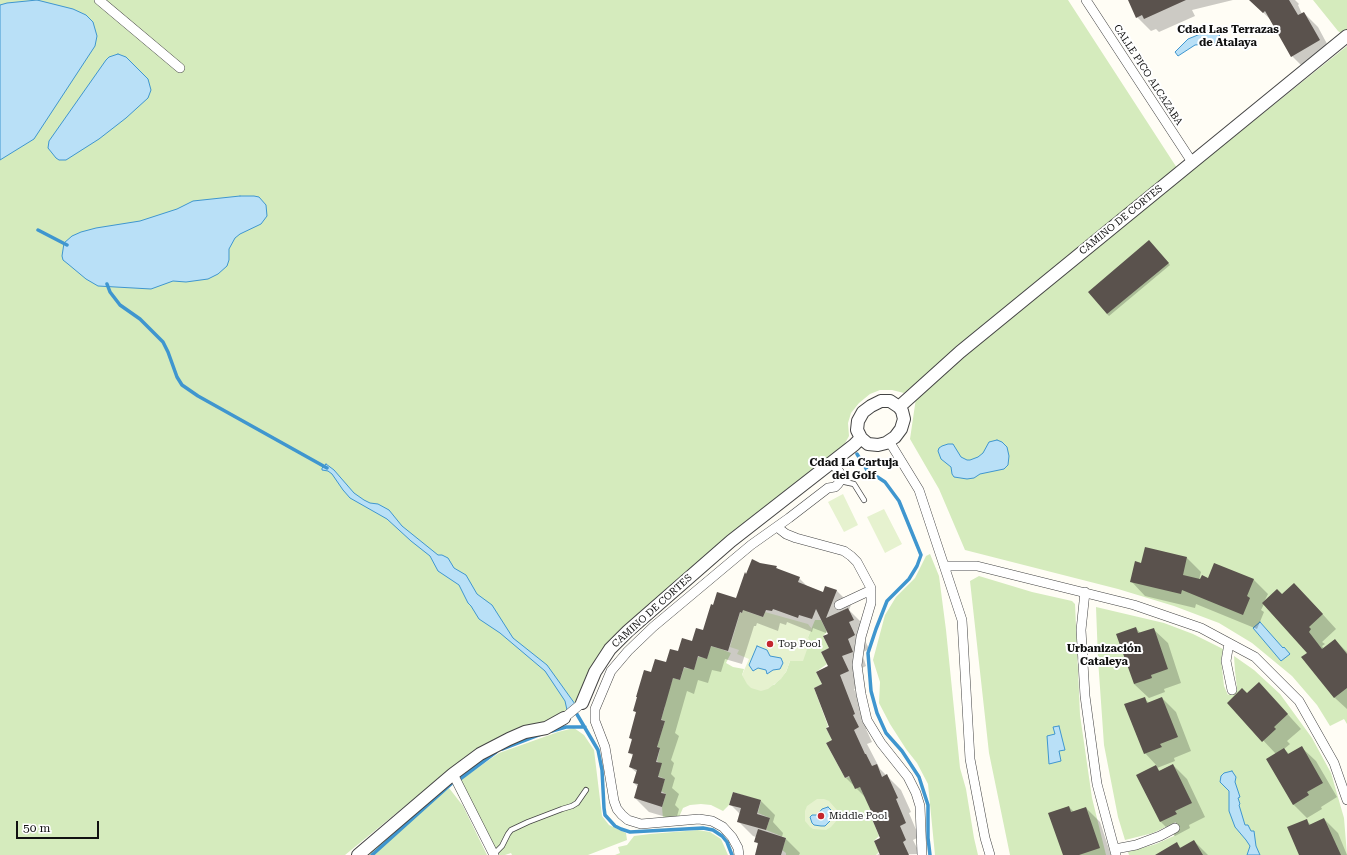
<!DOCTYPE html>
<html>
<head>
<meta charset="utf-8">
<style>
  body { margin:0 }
  #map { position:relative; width:1347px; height:855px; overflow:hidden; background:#fffdf5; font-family:"Roboto Serif",serif }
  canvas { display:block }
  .scale { position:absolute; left:16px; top:821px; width:83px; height:18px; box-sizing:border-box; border:2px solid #111; border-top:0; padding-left:5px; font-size:12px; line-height:14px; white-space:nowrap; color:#111; -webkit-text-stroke:3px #fff; paint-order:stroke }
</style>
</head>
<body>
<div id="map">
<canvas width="1347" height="855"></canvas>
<div class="scale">50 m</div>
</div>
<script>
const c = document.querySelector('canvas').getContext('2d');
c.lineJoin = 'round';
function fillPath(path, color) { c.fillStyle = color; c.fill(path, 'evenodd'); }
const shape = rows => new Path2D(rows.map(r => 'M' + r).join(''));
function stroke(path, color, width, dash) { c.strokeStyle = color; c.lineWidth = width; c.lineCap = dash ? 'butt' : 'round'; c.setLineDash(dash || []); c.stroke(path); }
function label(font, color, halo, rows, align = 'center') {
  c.font = font + ' "Roboto Serif",serif'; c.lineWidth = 4; c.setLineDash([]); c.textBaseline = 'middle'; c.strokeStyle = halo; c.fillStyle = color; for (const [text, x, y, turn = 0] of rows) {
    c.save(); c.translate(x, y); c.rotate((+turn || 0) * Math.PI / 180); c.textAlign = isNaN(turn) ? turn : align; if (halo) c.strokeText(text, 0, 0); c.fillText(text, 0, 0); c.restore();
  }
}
fillPath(shape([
  [0,0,1068,0,1177,168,904,393,892,390,880,390,870,394,859,403,851,413,848,423,849,436,844,445,610,642,575,704,556,718,491,742,465,757,345,855,0,855],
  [1313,0,1347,0,1347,31,1342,34,1338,31],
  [1347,46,1347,724,1344,719,1330,726,1317,705,1292,676,1252,643,1219,623,1174,606,1118,589,965,550,939,489,910,439,916,398,1049,285],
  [930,554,939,576,946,630,960,768,966,789,974,838,978,855,935,855,928,784,917,763,906,749,890,724,879,703,880,682,873,660,885,615,896,597,915,578,926,556],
  [979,576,1032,592,1072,601,1075,604,1080,715,1092,798,1106,855,1010,855,989,753,970,581],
  [1096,607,1164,623,1193,634,1223,649,1221,660,1224,686,1228,695,1237,688,1235,671,1234,656,1254,670,1280,694,1312,738,1331,773,1344,818,1347,855,1129,855,1128,852,1156,844,1174,836,1176,822,1153,833,1125,840,1118,817,1104,745,1098,659],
  [815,620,821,620,827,632,823,636,829,648,821,652,827,664,816,672,822,684,814,688,828,726,826,728,832,740,826,743,845,778,850,777,860,787,866,799,871,810,869,812,879,836,874,841,879,852,876,855,786,855,786,853,782,850,786,838,766,830,770,818,758,813,761,801,733,792,729,805,723,811,711,805,701,804,690,805,683,808,679,817,663,819,662,807,666,794,661,791,665,779,658,776,661,764,657,761,660,749,657,746,665,721,661,719,665,707,664,705,673,678,680,680,684,668,694,669,698,657,707,658,710,646,721,649,731,653,726,663,733,667,744,669,742,675,774,685,786,672,790,661,808,637],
  [574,728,584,735,594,750,602,816,609,825,626,833,627,840,588,855,512,855,511,853,505,855,499,855,459,781,499,753,558,732],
  [449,788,463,806,487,855,367,855,404,823],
  [698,830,710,832,721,839,728,855,615,855,620,853,618,847,627,845,634,836,650,834]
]), '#d5ebbd');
fillPath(shape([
  [843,494,858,525,844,532,828,502],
  [884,509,902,544,885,553,867,517],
  [745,603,748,612,763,617,765,612,808,624,812,629,808,637,810,641,803,661,790,661,786,672,781,679,768,689,761,691,751,688,747,684,742,675,749,659,737,654,739,650,730,647,740,613,742,613],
  [817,799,824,799,829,801,837,810,838,819,831,827,826,830,813,829,810,827,805,821,805,811,807,806]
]), '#e6f2cf');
const water = shape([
  [37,0,73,9,86,15,93,22,97,36,95,46,34,139,0,160,0,5,7,3,37,0],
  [1220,29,1222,31,1215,43,1195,45,1178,56,1175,52,1188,39,1210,30,1215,33,1220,29],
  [118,54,126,57,148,79,151,90,148,98,126,118,99,139,66,160,59,160,56,158,48,148,49,141,106,60,109,57,118,54],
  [240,196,254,196,259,197,266,205,267,216,261,224,240,234,235,238,229,249,229,260,227,266,218,274,208,279,186,282,173,281,151,289,98,286,86,279,68,264,63,260,62,256,64,243,72,236,81,232,96,228,140,221,177,209,193,201,240,196],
  [997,440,1002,442,1007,447,1009,456,1008,465,1004,469,980,474,974,478,967,479,954,477,952,474,951,467,941,459,938,451,939,448,942,446,948,444,953,444,961,457,967,460,970,460,978,457,983,453,989,442,997,440],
  [326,464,334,470,354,493,364,500,370,503,378,504,389,510,402,526,438,555,442,555,448,558,454,568,466,575,477,594,492,605,513,638,547,665,575,704,567,710,565,701,545,671,500,633,479,619,471,606,468,603,459,585,438,571,430,556,411,541,387,519,350,498,343,490,332,474,328,471,322,470,322,468,326,464],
  [1260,622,1283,648,1284,647,1290,654,1281,661,1253,628,1260,622],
  [757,646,767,650,770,656,781,658,783,663,780,669,773,670,767,674,766,670,758,668,753,671,749,665,757,646],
  [1059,726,1065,750,1059,751,1061,761,1049,764,1047,736,1055,734,1053,727,1059,726],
  [1232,771,1236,777,1235,782,1240,797,1238,798,1240,804,1239,805,1245,825,1248,825,1251,831,1254,831,1256,846,1260,855,1247,855,1250,846,1246,840,1235,827,1229,811,1229,791,1220,782,1221,776,1224,773,1232,771],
  [828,807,833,812,834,816,830,821,825,826,821,826,814,825,812,823,810,817,812,815,817,815,822,809,828,807]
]);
fillPath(water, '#b9e0f7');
stroke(water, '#3f96cf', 1);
fillPath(shape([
  [1129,0,1233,0,1192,10,1195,16,1159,32,1156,29,1151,31,1137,17],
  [1250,0,1295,0,1299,4,1298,5,1302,14,1304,13,1318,27,1333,55,1306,70,1292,56,1272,21],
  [1148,242,1170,265,1109,316,1107,314],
  [1187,558,1201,572,1199,580,1209,579,1254,580,1268,594,1264,602,1282,595,1308,598,1336,629,1322,642,1325,644,1322,646,1324,649,1335,640,1347,652,1347,709,1335,698,1303,657,1308,653,1264,604,1261,610,1264,612,1257,629,1196,604,1195,608,1145,596,1131,581,1142,564],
  [760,564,776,567,779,570,799,578,809,588,823,593,826,587,837,591,851,605,849,610,862,623,867,634,863,636,869,649,862,653,866,666,856,671,862,685,854,689,869,728,866,729,872,742,867,744,880,769,901,790,911,812,909,813,919,837,913,840,920,854,877,855,881,853,881,838,872,811,867,799,846,778,828,743,833,741,830,727,824,685,829,667,830,649,829,635,827,630,826,633,813,628,812,632,787,622,786,625,780,623,778,631,757,623,756,626,754,626,742,664,725,659,721,672,712,670,708,683,698,680,694,694,687,691,675,733,679,736,671,760,674,763,671,774,675,778,672,788,679,794,675,805,679,809,676,820,649,812,635,798,638,787,634,783,637,773,630,767,634,757,629,752,633,741,630,738,637,713,634,710,652,673,666,664,704,631,714,606,736,599,747,575],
  [1136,628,1141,634,1153,629,1168,643,1181,683,1164,689,1165,692,1149,698,1134,684],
  [1247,695,1273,698,1301,729,1287,741,1290,744,1284,749,1289,754,1301,747,1316,761,1337,797,1321,807,1322,809,1307,818,1293,804,1276,754,1228,703],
  [1144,698,1149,703,1162,698,1176,712,1191,751,1174,758,1175,761,1157,768,1160,771,1173,765,1187,779,1205,817,1189,825,1190,828,1175,836,1161,822,1138,775,1157,766,1145,753],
  [733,793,761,801,775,815,773,822,783,833,782,837,785,838,800,853,799,855,756,855,759,845,755,841,756,837,753,836,739,822,741,815,730,804],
  [1069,807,1074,812,1086,808,1100,822,1111,855,1064,855],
  [1324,819,1338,833,1347,855,1300,855,1306,820,1311,825],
  [1194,841,1208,855,1161,855,1176,843,1181,848]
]), '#0003');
stroke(shape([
  [38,230,67,245],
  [107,284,110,292,120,305,140,319,163,342,168,352,177,377,182,385,198,396,327,468],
  [857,454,867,470,885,482,899,501,921,555,917,566,909,579,887,601,876,629,868,653,871,691,877,713,886,733,902,751,919,777,928,805,928,838,930,855],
  [575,711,598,750,602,770,604,808,605,815,615,826,621,829,630,832,703,828,713,830,722,836,727,842,732,855],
  [552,731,566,727,585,727],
  [502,749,541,734],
  [460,779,496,752],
  [372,855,451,784]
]), '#3f96cf', 3.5);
fillPath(shape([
  [1128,0,1186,0,1144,19,1142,15,1136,18],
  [1249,0,1289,0,1298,15,1304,12,1320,40,1291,57,1265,11,1263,13],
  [1149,240,1169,263,1107,314,1088,292],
  [1145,547,1187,557,1183,575,1200,579,1202,575,1208,578,1214,563,1254,579,1247,596,1250,598,1243,615,1182,590,1181,594,1130,582,1135,561,1141,563],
  [752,559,760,563,777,566,776,568,800,577,798,582,823,592,825,586,837,590,826,618,848,608,854,620,849,622,855,635,848,639,853,652,842,656,849,671,840,675,855,714,853,715,859,727,854,730,865,754,866,754,872,766,877,764,882,777,887,774,898,798,896,799,906,823,900,826,906,840,903,842,909,855,880,855,874,841,880,838,869,812,871,811,860,787,855,789,849,776,845,778,826,743,832,740,826,728,829,727,814,688,822,684,816,672,828,666,821,652,829,648,823,636,828,634,816,609,812,619,799,615,798,618,773,609,772,611,766,610,763,617,743,610,742,613,740,612,728,651,711,646,707,659,698,656,694,670,684,667,680,680,673,678,661,720,665,721,657,747,660,748,656,762,662,763,658,777,665,779,661,793,666,794,662,807,634,798,638,784,633,783,637,770,629,767,633,754,628,753,632,739,629,738,636,712,633,711,637,697,636,697,644,670,651,672,655,659,666,662,670,649,678,651,682,638,692,641,696,628,703,630,711,604,713,605,717,592,736,598,745,572,746,574],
  [1294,583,1323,614,1309,627,1311,629,1309,632,1322,649,1335,639,1347,654,1347,688,1334,698,1301,657,1307,653,1262,603,1277,589,1282,594],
  [1136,627,1138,633,1154,628,1168,669,1151,675,1152,678,1134,684,1116,634],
  [1259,682,1288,714,1274,727,1276,729,1262,742,1227,703,1242,688,1247,693],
  [1145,697,1147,703,1162,697,1178,737,1160,744,1162,747,1144,754,1124,704],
  [1302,746,1323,783,1307,792,1309,795,1293,805,1266,759,1284,748,1288,754],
  [1173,764,1192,803,1175,811,1177,814,1160,822,1136,775,1156,765,1159,771],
  [733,792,761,800,757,814,770,818,766,830,737,822,741,808,729,805],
  [1069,806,1071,812,1086,807,1100,848,1079,855,1063,855,1048,813],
  [1324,818,1341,855,1299,855,1287,827,1307,819,1309,825],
  [758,829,786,838,781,855,755,855,758,843,754,842],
  [1194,840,1203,855,1155,855,1177,842,1180,848]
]), '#5a524d');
const service = shape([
  [840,481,854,484,864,500],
  [494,854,502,846,508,834,511,830,528,822,562,809,572,806,577,803,586,790]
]);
const minor = shape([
  [99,0,180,68],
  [1086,0,1192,162],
  [889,441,919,490,962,620,970,759,985,838,990,855],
  [777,527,786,534,796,538,844,551,851,556,857,562,871,588,871,603,861,637,857,665,861,694,867,720,881,743,908,777,916,793,920,806,922,855],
  [944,566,977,566,1134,605,1201,628,1255,657,1299,701,1334,763,1347,800],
  [1085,592,1081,630,1085,696,1097,784,1116,855],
  [839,605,871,590],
  [1229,643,1226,661,1232,690],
  [564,718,582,703],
  [453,774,494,855],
  [1115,849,1136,845,1160,836,1175,828],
  [739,855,738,848,732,837,723,827,712,821,699,819,641,824,628,820,622,815,617,809,614,801,605,747,595,721,595,709,611,671,628,651,653,627,751,545,789,518,828,488,835,487,838,484,840,481,840,473,832,462]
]);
const tertiary = shape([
  [881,401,890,401,899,407,902,411,904,419,901,429,895,437,886,443,878,445,868,444,861,438,857,430,858,421,863,412,871,406,881,401],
  [899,407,960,352,1347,36],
  [582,703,595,672,610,649,628,631,731,541,854,445,861,438],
  [358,855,453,774,480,754,509,739,525,732,546,728,564,718]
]);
stroke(service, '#444', 6);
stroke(minor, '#444', 10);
stroke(tertiary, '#444', 14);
stroke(service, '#fff', 4.5);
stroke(minor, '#fff', 9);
stroke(tertiary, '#fff', 12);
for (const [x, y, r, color] of [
  [770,644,4,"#c4262e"],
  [821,816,4,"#c4262e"]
]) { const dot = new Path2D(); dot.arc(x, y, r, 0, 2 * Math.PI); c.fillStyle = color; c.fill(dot); stroke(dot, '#fff', 1.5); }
label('10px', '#111', '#fff', [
  ["CALLE PICO ALCAZABA",1148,75,57],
  ["CAMINO DE CORTES",1121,220,-39],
  ["CAMINO DE CORTES",652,611,-42]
]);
label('10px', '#111', '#fff', [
  ["Top Pool",778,644],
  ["Middle Pool",829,816]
], 'left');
label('bold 11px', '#111', '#fff', [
  ["Cdad Las Terrazas",1228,30],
  ["de Atalaya",1228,43],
  ["Cdad La Cartuja",854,463],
  ["del Golf",854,476],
  ["Urbanización",1104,649],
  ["Cataleya",1104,662]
]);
</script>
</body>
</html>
